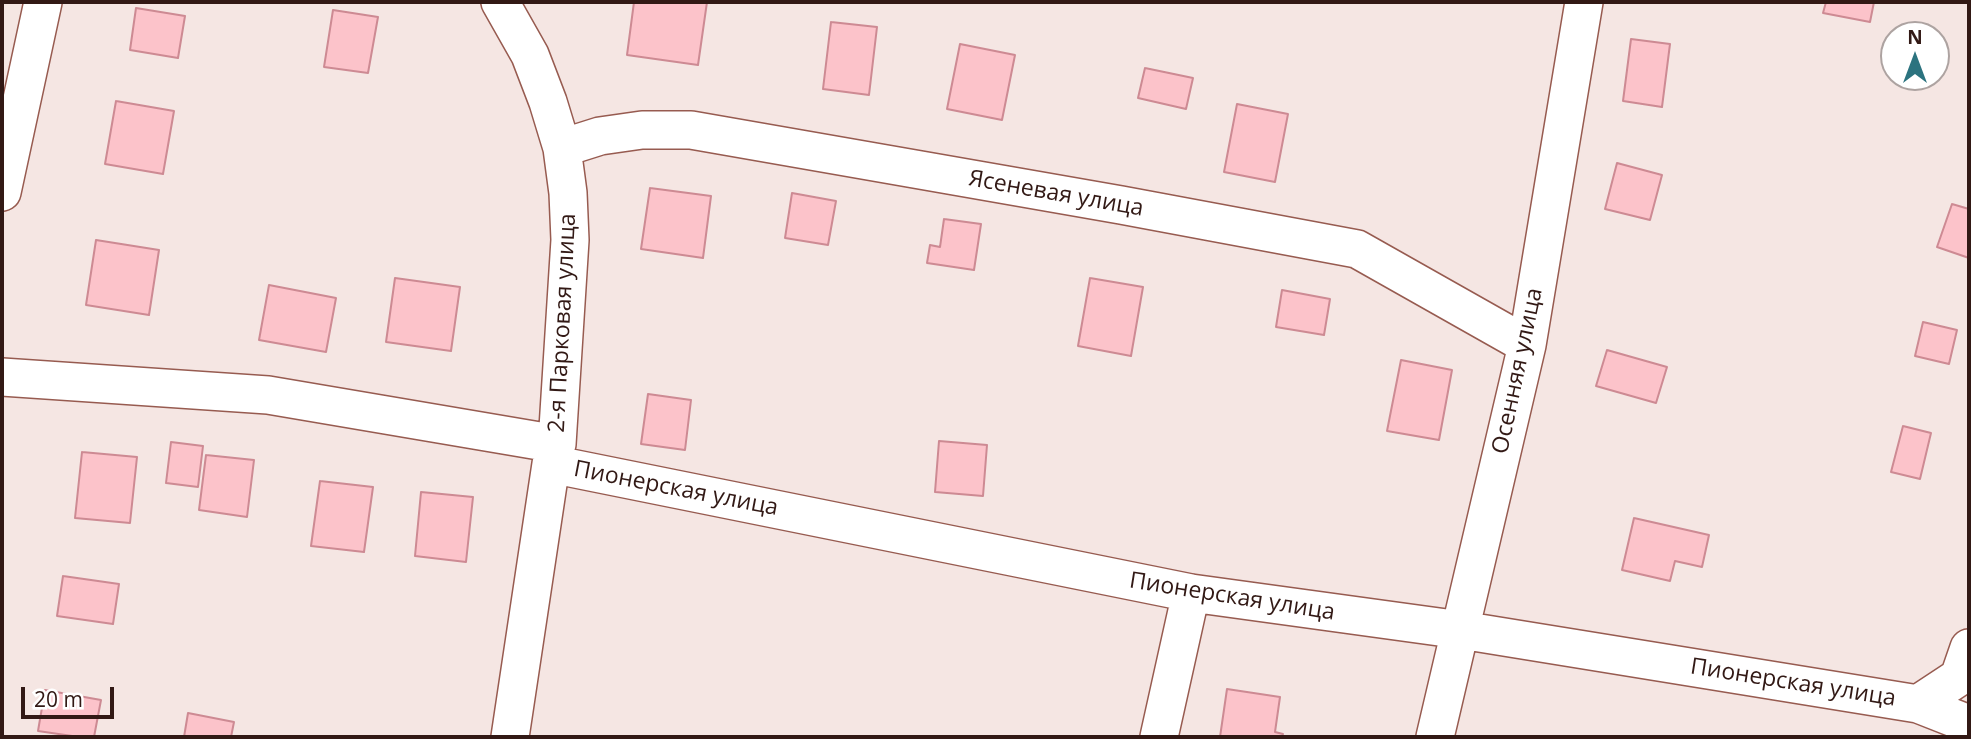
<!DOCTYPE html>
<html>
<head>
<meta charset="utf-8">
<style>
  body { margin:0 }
  #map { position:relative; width:1971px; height:739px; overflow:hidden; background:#f5e6e3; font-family:"Open Sans",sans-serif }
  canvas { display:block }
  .frame { position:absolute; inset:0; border:4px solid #321915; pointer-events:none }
  .north { position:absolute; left:1880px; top:21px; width:70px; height:70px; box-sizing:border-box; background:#fff; border:2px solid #ada3a1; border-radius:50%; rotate:0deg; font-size:19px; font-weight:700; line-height:28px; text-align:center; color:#321915 }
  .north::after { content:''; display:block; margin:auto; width:24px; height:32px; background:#2c737f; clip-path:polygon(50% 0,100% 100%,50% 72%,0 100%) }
  .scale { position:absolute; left:21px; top:687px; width:93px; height:32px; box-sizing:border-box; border:4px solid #321915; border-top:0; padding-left:9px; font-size:21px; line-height:24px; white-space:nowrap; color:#321915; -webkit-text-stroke:5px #fff; paint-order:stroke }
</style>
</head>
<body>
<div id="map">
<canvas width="1971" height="739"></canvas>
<div class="frame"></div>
<div class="north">N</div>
<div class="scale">20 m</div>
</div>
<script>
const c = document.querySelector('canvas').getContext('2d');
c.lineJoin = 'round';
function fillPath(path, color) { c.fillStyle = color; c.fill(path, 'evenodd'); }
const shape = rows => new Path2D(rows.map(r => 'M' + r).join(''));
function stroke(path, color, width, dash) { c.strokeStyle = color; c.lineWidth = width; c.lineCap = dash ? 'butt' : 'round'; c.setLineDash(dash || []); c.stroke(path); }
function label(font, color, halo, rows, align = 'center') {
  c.font = font + ' "Open Sans",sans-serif'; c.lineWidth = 5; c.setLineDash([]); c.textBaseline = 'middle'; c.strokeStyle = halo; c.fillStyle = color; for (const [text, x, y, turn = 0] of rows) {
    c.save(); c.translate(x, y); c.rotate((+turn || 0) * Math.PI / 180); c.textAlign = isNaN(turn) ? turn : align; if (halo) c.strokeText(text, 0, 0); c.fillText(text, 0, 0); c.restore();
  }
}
const building = shape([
  [634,2,707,2,698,65,627,55,634,2],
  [1826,2,1874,2,1870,22,1823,13,1826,2],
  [136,8,185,16,178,58,130,50,136,8],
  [333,10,378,17,368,73,324,67,333,10],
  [831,22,877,27,869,95,823,89,831,22],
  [1631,39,1670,44,1662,107,1623,101,1631,39],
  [960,44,1015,55,1002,120,947,109,960,44],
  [1145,68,1193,78,1186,109,1138,98,1145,68],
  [116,101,174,111,163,174,105,164,116,101],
  [1237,104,1288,114,1275,182,1224,172,1237,104],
  [1617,163,1662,175,1650,220,1605,209,1617,163],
  [650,188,711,196,703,258,641,249,650,188],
  [792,193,836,201,828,245,785,238,792,193],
  [1952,204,1969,209,1969,258,1937,247,1952,204],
  [944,219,981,224,974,270,927,263,930,245,940,247,944,219],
  [96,240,159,250,149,315,86,305,96,240],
  [395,278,460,287,451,351,386,342,395,278],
  [1090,278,1143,287,1131,356,1078,346,1090,278],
  [269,285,336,298,326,352,259,340,269,285],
  [1282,290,1330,299,1324,335,1276,327,1282,290],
  [1923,322,1957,330,1949,364,1915,356,1923,322],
  [1607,350,1667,367,1656,403,1596,386,1607,350],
  [1401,360,1452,370,1439,440,1387,431,1401,360],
  [648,394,691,400,685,450,641,444,648,394],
  [1903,426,1931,433,1920,479,1891,472,1903,426],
  [939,441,987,445,983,496,935,492,939,441],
  [171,442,203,446,198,487,166,483,171,442],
  [82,452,137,457,130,523,75,518,82,452],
  [206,455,254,460,247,517,199,510,206,455],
  [320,481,373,487,364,552,311,546,320,481],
  [421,492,473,497,466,562,415,556,421,492],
  [1634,518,1709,535,1702,567,1675,561,1670,581,1622,570,1634,518],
  [63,576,119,584,113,624,57,616,63,576],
  [1227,689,1280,697,1275,732,1283,734,1282,737,1220,737,1227,689],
  [45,690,101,700,94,737,79,737,38,731,45,690],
  [188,713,234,722,231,737,184,737,188,713]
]);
fillPath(building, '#fcc3ca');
stroke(building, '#cd8a93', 2);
const minor = shape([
  [500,2,530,55,548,102,562,148,568,193,570,240,557,444,551,464,510,737],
  [562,148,600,136,642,130,691,130,1121,205,1357,249,1527,345],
  [2,192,43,2],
  [2,377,268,395,557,444],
  [551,464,1191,593,1461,630,1918,704,1959,677,1969,648],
  [1918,704,1969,724],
  [1159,737,1191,593],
  [1435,737,1527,345,1584,2]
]);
stroke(minor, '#975b50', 40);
stroke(minor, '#fff', 37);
label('23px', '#321915', '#fff', [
  ["Ясеневая улица",1056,194,10],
  ["2-я Парковая улица",563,323,-87],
  ["Осенняя улица",1518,371,-78],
  ["Пионерская улица",676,489,11],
  ["Пионерская улица",1232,597,9],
  ["Пионерская улица",1793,683,9]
]);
</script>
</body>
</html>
